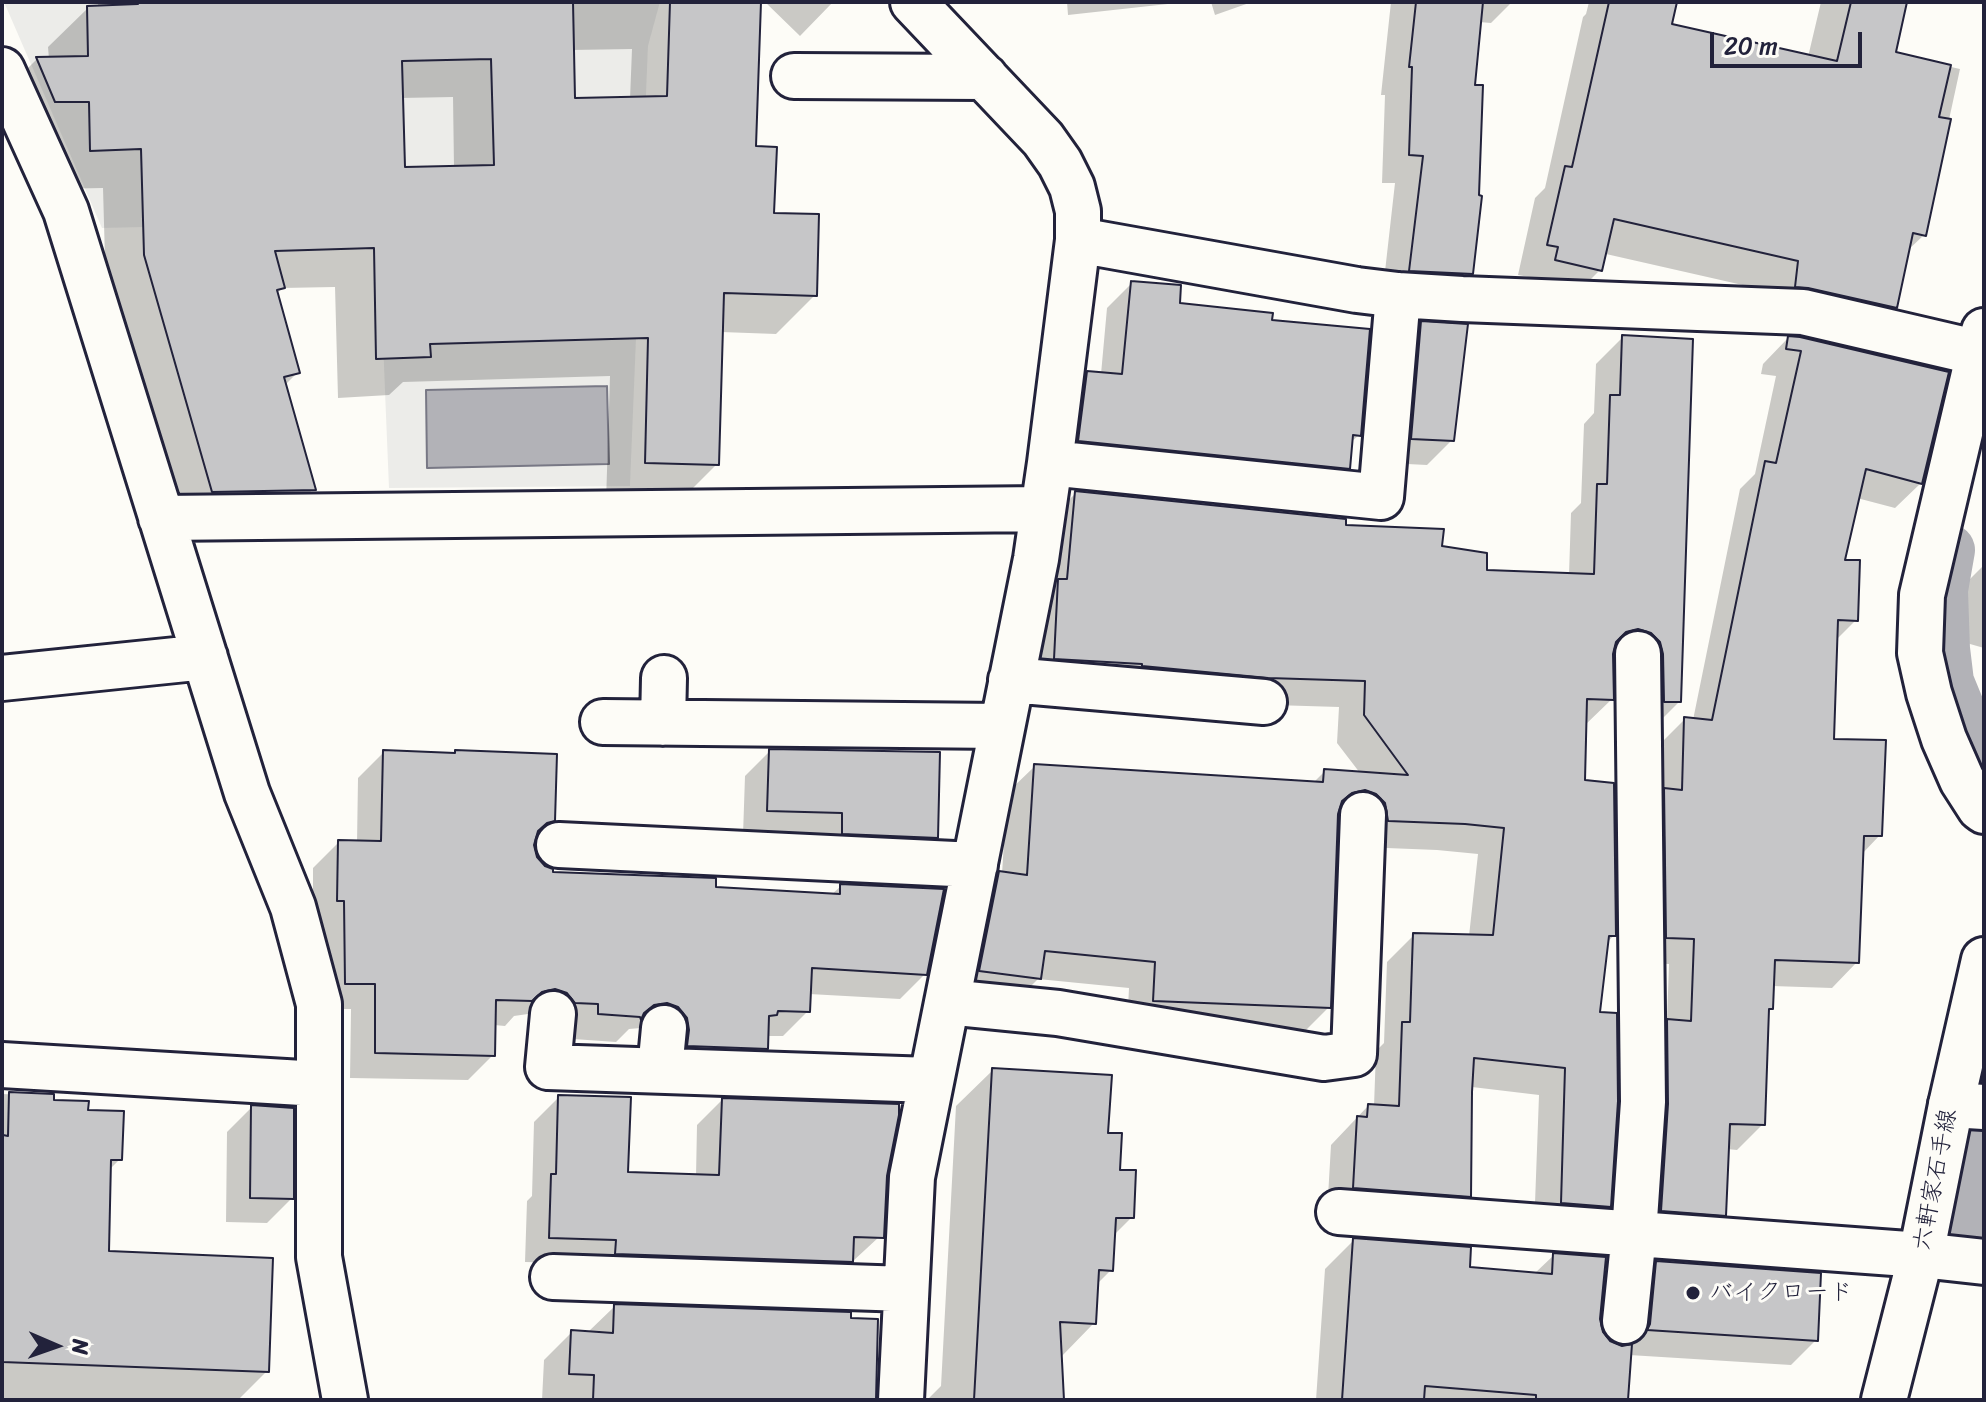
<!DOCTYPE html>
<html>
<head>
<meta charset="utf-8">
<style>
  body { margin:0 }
  #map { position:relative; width:1986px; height:1402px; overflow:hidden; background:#fdfcf7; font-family:Sriracha,sans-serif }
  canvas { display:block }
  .frame { position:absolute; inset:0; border:4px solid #22223b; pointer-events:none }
  .north { position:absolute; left:16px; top:1306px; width:80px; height:80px; -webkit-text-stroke:6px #fdfcf7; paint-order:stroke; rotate:92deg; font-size:22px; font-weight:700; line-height:32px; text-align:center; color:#22223b }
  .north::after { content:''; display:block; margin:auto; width:28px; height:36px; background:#22223b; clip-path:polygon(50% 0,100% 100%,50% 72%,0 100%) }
  .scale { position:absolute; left:1710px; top:32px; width:152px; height:36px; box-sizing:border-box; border:4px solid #22223b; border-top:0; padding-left:10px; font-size:24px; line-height:28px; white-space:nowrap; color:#22223b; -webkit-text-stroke:6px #fdfcf7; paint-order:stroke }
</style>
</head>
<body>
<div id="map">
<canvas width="1986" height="1402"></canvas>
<div class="frame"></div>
<div class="north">N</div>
<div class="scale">20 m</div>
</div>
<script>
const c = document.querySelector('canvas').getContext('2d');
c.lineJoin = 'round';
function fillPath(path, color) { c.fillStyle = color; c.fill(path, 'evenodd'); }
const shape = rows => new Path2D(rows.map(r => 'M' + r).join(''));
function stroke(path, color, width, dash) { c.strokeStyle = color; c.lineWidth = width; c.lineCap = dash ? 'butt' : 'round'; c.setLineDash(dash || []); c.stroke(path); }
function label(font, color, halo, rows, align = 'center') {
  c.font = font + ' Sriracha,"Klee One",sans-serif'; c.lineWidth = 6; c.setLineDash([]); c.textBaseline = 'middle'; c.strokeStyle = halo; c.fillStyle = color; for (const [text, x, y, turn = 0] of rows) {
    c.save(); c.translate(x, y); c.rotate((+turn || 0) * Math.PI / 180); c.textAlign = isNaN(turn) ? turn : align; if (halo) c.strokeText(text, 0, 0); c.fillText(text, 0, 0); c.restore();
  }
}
fillPath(shape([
  [4,2,660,2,648,46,630,486,389,488,378,222,102,228]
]), '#ecece9');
const water = shape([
  [607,386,609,464,427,468,426,390,607,386]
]);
fillPath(water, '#b2b2b7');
stroke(water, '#787885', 2);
fillPath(shape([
  [98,2,759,2,754,148,772,215,815,295,776,334,721,332,717,464,678,503,606,502,610,376,403,382,389,395,338,398,335,287,282,288,276,294,298,372,284,386,313,489,275,528,173,530,106,295,103,188,52,189,2,94,37,59,49,59,48,47,88,8,98,8],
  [632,49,630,99,573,100,572,50],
  [453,97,454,168,403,169,401,98],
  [765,2,833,2,800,36],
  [1067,2,1186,2,1068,15],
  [1211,2,1252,2,1215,15],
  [1391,2,1512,2,1491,23,1479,22,1472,87,1471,274,1443,302,1382,298,1395,183,1382,183,1385,95,1381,95],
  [1589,2,1675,2,1670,26,1808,57,1821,2,1905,2,1894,54,1960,69,1924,235,1907,251,1895,307,1864,337,1769,291,1606,254,1600,270,1570,300,1526,290,1529,277,1518,275,1535,198,1545,188,1583,17,1586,14],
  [1132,283,1178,305,1270,322,1359,435,1350,443,1348,468,1323,493,1054,465,1062,398,1088,373,1101,374,1107,308],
  [1422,324,1452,440,1427,465,1387,463,1397,349],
  [1623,337,1679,702,1652,729,1624,659,1611,655,1612,699,1584,726,1583,781,1614,935,1606,944,1598,1013,1609,1206,1582,1233,1534,1230,1539,1095,1472,1087,1469,1196,1442,1223,1327,1214,1331,1145,1368,1106,1374,1106,1376,1051,1384,1043,1387,962,1414,935,1469,936,1478,854,1437,850,1361,847,1348,820,1336,816,1329,1007,1302,1034,1127,1028,1129,988,1038,979,1012,1005,953,997,972,900,1000,873,1002,874,1007,793,1035,766,1312,784,1325,771,1360,773,1337,743,1339,707,1240,704,1028,685,1048,520,1076,493,1344,527,1440,547,1485,572,1569,575,1571,513,1581,503,1584,424,1594,413,1596,364],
  [1788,338,1799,339,1921,483,1895,508,1857,498,1842,562,1856,620,1835,641,1832,741,1880,835,1861,855,1857,962,1832,988,1772,986,1771,1008,1767,1012,1763,1124,1737,1150,1727,1149,1724,1215,1699,1240,1636,1236,1642,1046,1667,1021,1669,964,1641,963,1659,745,1685,719,1693,720,1740,489,1755,474,1776,376,1761,374,1763,364],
  [1982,567,1984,567,1984,648,1942,636,1957,592],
  [770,751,936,837,911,862,743,835,745,776],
  [384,752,453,755,456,752,553,820,534,840,532,845,535,858,551,874,714,889,830,896,841,886,925,974,900,999,809,994,808,1011,783,1036,766,1036,766,1049,740,1074,663,1070,652,1032,641,1028,629,1029,616,1042,573,1039,574,1028,550,1027,541,1018,528,1014,514,1016,505,1026,494,1025,493,1055,468,1080,350,1078,351,1009,321,1009,313,925,313,868,339,842,357,843,358,778],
  [993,1070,1106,1135,1132,1217,1113,1236,1111,1270,1096,1285,1094,1323,1060,1358,1062,1400,927,1400,941,1386,956,1106],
  [2,1094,52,1096,51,1102,86,1112,120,1159,109,1170,107,1253,267,1371,238,1400,2,1400],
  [559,1097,626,1174,696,1176,697,1125,722,1100,885,1174,879,1237,826,1286,592,1264,525,1262,527,1201,532,1196,534,1122],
  [252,1107,292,1198,267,1223,226,1222,227,1132],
  [1354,1240,1468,1268,1534,1274,1554,1255,1598,1318,1600,1331,1610,1343,1626,1347,1632,1288,1657,1263,1816,1340,1791,1365,1629,1355,1626,1400,1316,1400,1325,1269],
  [615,1306,874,1400,542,1400,544,1360,572,1332,587,1333]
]), '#0003');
stroke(shape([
  [1949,550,1942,590,1944,649,1948,682,1977,753]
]), '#b2b2b7', 52);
stroke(shape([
  [1961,1214,1984,1134]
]), '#b2b2b7', 90);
const building = shape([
  [138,2,573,2,575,98,667,96,670,2,761,2,756,146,777,147,774,213,819,214,817,296,724,293,719,465,645,463,648,338,430,344,431,357,376,359,374,248,275,251,285,288,277,290,300,373,284,377,316,490,212,492,144,255,141,149,90,151,89,102,55,102,36,57,88,56,87,6,138,4,138,2],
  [491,59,494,165,405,167,402,61,491,59],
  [1416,2,1483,2,1475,85,1483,85,1479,195,1482,196,1473,274,1409,271,1423,156,1409,155,1412,67,1409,67,1416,2],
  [1609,2,1677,2,1672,24,1837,61,1851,2,1907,2,1896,52,1951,65,1939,117,1951,119,1926,236,1913,233,1897,308,1808,288,1795,287,1798,261,1614,219,1602,271,1555,260,1558,247,1547,245,1565,166,1572,167,1609,2],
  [1131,281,1181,285,1180,303,1273,313,1272,320,1370,329,1361,436,1353,435,1350,469,1078,441,1087,371,1122,374,1131,281],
  [1421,321,1468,324,1454,441,1411,439,1421,321],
  [1622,335,1693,339,1681,702,1664,702,1663,654,1660,642,1651,633,1638,629,1626,632,1616,642,1613,654,1614,700,1587,699,1585,780,1614,783,1616,936,1609,936,1600,1012,1617,1013,1618,1101,1611,1207,1561,1203,1565,1068,1474,1058,1472,1092,1471,1197,1353,1188,1357,1116,1367,1117,1368,1104,1399,1106,1402,1022,1410,1022,1413,933,1493,935,1504,828,1465,824,1388,821,1385,803,1376,794,1365,790,1352,793,1342,801,1338,814,1331,1008,1153,1001,1155,962,1045,951,1041,979,979,971,999,871,1027,875,1034,764,1323,782,1324,769,1408,775,1364,715,1365,681,1268,678,1142,666,1142,664,1054,659,1058,579,1067,579,1075,491,1346,519,1346,525,1444,529,1442,546,1487,553,1487,570,1594,574,1597,484,1607,484,1610,395,1620,395,1622,335],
  [1788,336,1800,337,1949,372,1922,484,1866,469,1845,560,1860,560,1858,621,1838,620,1834,739,1886,740,1882,836,1864,836,1859,963,1775,960,1773,1009,1769,1009,1765,1125,1730,1124,1726,1216,1661,1211,1668,1104,1667,1019,1691,1021,1694,939,1666,938,1664,788,1682,790,1684,717,1712,720,1765,461,1776,463,1801,351,1786,349,1788,336],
  [769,749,940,752,938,838,842,834,842,813,767,811,769,749],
  [383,750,455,753,455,750,557,754,555,821,547,823,538,831,534,845,537,857,545,866,553,869,553,872,716,878,716,887,840,894,840,884,944,889,927,975,812,968,810,1012,778,1011,777,1015,769,1016,768,1049,687,1046,689,1030,687,1018,678,1007,667,1003,654,1005,644,1013,641,1020,640,1017,598,1014,598,1004,575,1003,567,993,555,989,542,992,532,1001,496,1000,495,1056,375,1053,375,984,345,984,344,901,337,901,338,840,381,841,383,750],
  [992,1068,1112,1075,1108,1133,1122,1133,1120,1170,1136,1170,1134,1218,1116,1218,1113,1271,1099,1270,1096,1324,1060,1322,1064,1400,974,1400,992,1068],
  [9,1092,54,1094,54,1100,89,1101,88,1110,124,1111,122,1160,111,1160,109,1251,273,1258,269,1372,2,1362,3,1135,8,1136,9,1092],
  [558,1095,631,1097,628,1172,719,1175,722,1098,899,1104,899,1115,887,1176,884,1238,854,1237,853,1262,615,1254,616,1240,549,1238,551,1174,556,1174,558,1095],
  [251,1105,294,1108,294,1199,250,1198,251,1105],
  [1353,1238,1471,1247,1470,1267,1552,1274,1553,1253,1606,1257,1600,1319,1603,1332,1610,1341,1622,1346,1632,1344,1628,1400,1536,1400,1536,1395,1425,1386,1424,1400,1342,1400,1353,1238],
  [1656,1261,1821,1273,1818,1341,1647,1330,1650,1324,1656,1261],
  [614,1304,851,1312,851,1318,878,1319,876,1400,593,1400,594,1375,569,1374,571,1330,613,1333,614,1304]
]);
fillPath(building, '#c6c6c8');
stroke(building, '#22223b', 2);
const street = shape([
  [2,70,66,211,247,793,293,907,319,1004,319,1257,345,1400],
  [794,76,985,77],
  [1078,240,1357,290,1398,295,1462,299,1803,312,1979,353],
  [1984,331,1922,595,1920,653,1929,693,1944,739,1962,780,1980,808,1984,811],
  [1050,463,1381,497,1398,295],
  [161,518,1043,509],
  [2,678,205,657],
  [1011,680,1264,702],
  [603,722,1002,726],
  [663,723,664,678],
  [559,845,975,865],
  [947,1002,1058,1013,1324,1058,1354,1054,1363,815],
  [553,1014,548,1067,931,1080],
  [2,1065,319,1084],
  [660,1070,664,1028],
  [1951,1105,1984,1107],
  [1339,1212,1921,1255,1984,1262],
  [553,1277,906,1289],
  [1625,1321,1634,1234,1643,1102,1638,654],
  [901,1400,912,1177,1036,559,1050,463,1078,240,1078,211,1072,187,1060,163,1043,139,913,2]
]);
const secondary = shape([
  [1884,1400,1921,1255,1951,1105,1984,960]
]);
stroke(street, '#22223b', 50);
stroke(secondary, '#22223b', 50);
stroke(street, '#fdfcf7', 44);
stroke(secondary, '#fdfcf7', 44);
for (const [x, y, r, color] of [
  [1693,1293,8,"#22223b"]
]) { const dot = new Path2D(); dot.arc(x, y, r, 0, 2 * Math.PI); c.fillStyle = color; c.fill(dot); stroke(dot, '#fdfcf7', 3); }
label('24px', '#22223b', '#fdfcf7', [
  ["六軒家石手線",1936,1180,-79]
]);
label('24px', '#22223b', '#fdfcf7', [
  ["バイクロード",1709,1293]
], 'left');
</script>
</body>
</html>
